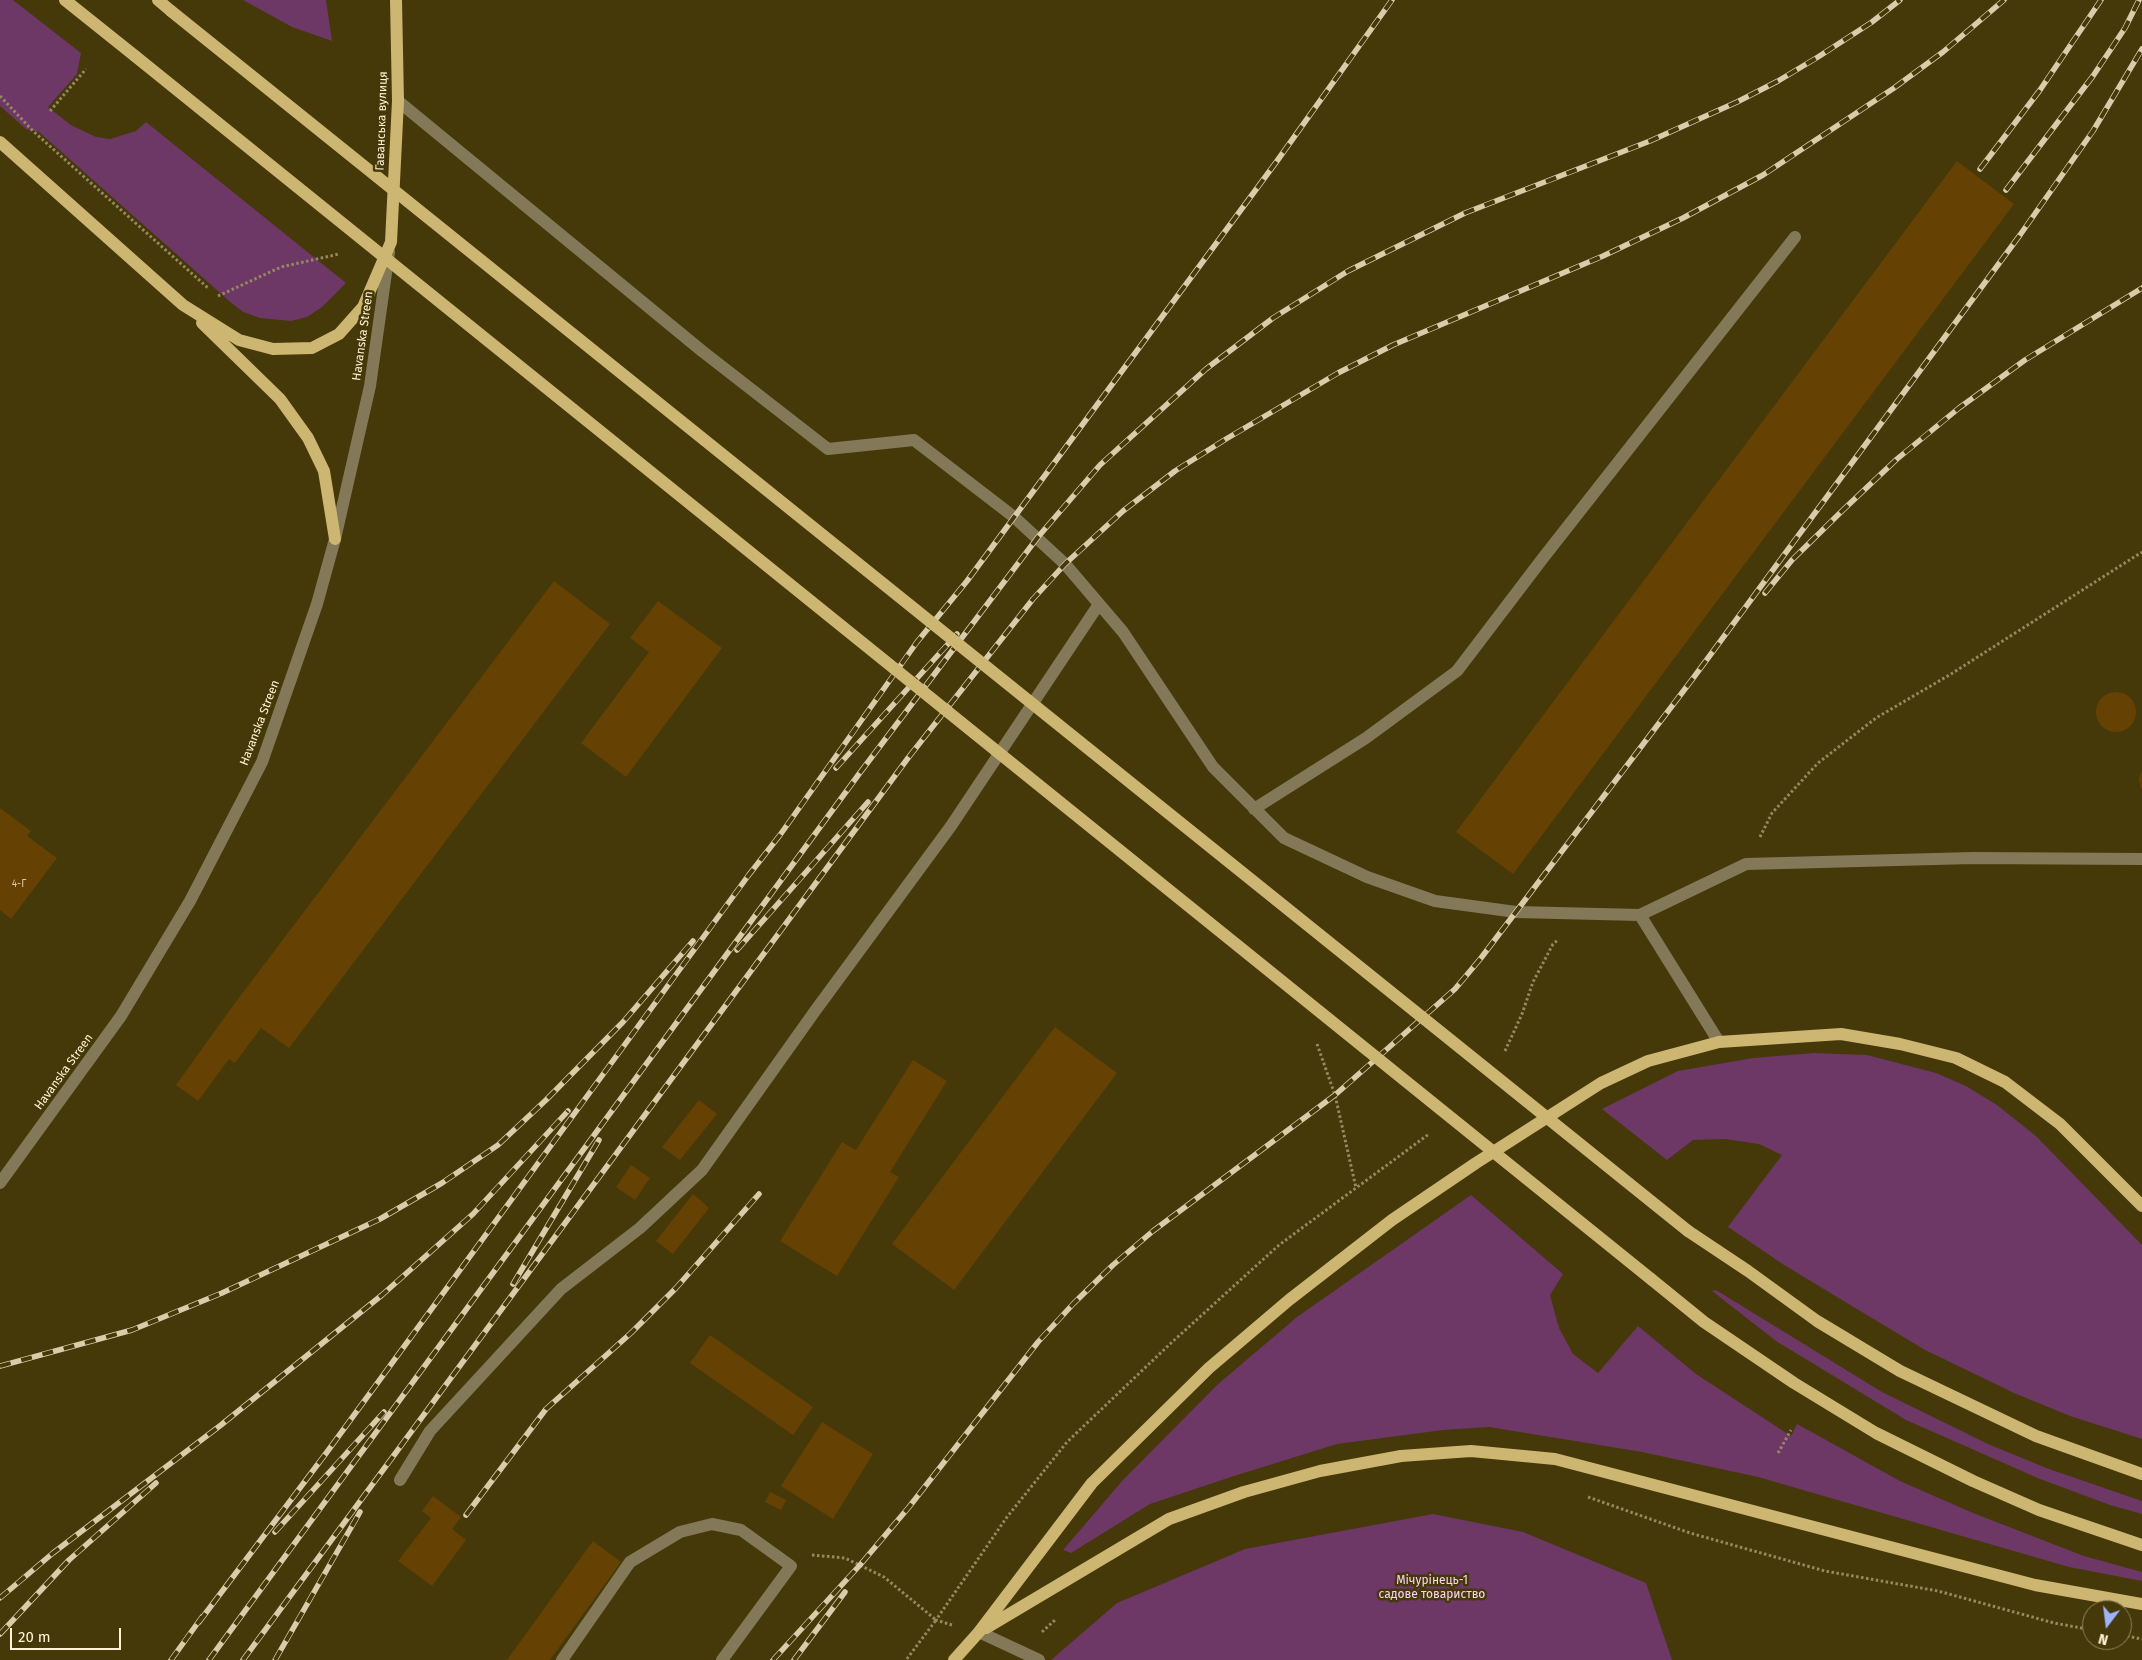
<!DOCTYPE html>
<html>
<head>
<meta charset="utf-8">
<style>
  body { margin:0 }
  #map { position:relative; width:2142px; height:1660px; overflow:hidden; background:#453809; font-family:"Fira Sans",sans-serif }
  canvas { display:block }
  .north { position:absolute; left:2082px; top:1600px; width:50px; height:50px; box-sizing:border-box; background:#453809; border:1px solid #8f835b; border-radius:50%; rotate:195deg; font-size:14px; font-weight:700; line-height:20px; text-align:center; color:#fff4d5 }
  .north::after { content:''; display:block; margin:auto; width:18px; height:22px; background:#9fb3fd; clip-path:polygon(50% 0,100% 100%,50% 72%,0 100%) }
  .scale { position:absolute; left:10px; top:1628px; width:111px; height:22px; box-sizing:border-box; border:2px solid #fff4d5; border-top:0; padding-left:6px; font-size:15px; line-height:18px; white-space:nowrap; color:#fff4d5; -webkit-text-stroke:4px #453809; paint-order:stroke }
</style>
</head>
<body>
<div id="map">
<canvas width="2142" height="1660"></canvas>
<div class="north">N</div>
<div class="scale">20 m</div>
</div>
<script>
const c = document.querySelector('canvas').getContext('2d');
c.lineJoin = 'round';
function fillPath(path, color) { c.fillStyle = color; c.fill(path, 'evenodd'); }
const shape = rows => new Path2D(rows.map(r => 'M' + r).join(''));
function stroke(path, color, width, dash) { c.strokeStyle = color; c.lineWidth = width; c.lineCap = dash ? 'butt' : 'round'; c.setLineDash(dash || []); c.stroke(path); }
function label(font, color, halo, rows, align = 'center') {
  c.font = font + ' "Fira Sans",sans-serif'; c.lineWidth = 5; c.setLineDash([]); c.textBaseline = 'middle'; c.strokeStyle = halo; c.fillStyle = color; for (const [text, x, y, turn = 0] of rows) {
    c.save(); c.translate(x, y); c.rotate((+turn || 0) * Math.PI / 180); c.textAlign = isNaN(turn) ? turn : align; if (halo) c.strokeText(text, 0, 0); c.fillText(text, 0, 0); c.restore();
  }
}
fillPath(shape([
  [0,0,13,0,81,53,77,74,48,107,71,125,96,137,110,139,136,131,146,122,346,283,322,307,307,317,291,321,260,318,243,312,228,300,39,132,26,129,0,106],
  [243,0,326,0,332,41,292,27],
  [1814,1053,1867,1055,1936,1073,1966,1086,1997,1105,2036,1136,2142,1245,2142,1439,2070,1416,2014,1393,1925,1350,1784,1265,1728,1227,1782,1155,1759,1144,1725,1139,1693,1140,1667,1160,1602,1109,1678,1071,1753,1058],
  [1471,1195,1563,1274,1550,1295,1559,1328,1573,1354,1598,1373,1638,1326,1696,1374,1791,1436,1797,1424,1900,1481,1973,1513,2084,1556,2142,1572,2142,1581,2069,1567,1758,1477,1642,1452,1489,1427,1443,1430,1337,1444,1234,1476,1150,1504,1071,1553,1063,1550,1123,1480,1217,1385,1297,1317],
  [1716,1290,1882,1392,1988,1444,2049,1469,2142,1501,2142,1514,2110,1505,2040,1479,1906,1420,1776,1341,1712,1291],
  [1433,1514,1523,1532,1646,1583,1672,1660,1051,1660,1117,1603,1245,1549]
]), '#6d3766');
fillPath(shape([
  [1957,161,2014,204,1513,874,1456,832],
  [554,581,610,624,289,1048,261,1028,235,1063,229,1059,198,1101,176,1085,232,1007],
  [658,601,722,648,626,777,581,743,649,652,630,638],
  '2096 712a20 20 0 1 1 40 0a20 20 0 1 1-40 0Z',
  [2141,771,2142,788,2141,788,2139,779],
  [0,808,31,831,27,836,57,858,11,919,0,910],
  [1055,1027,1117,1073,954,1290,892,1244],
  [913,1060,947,1081,890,1172,899,1177,837,1276,780,1241,842,1142,856,1150],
  [699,1100,717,1114,680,1160,662,1147],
  [631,1165,650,1178,635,1200,616,1187],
  [693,1194,709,1208,673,1254,656,1241],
  [710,1335,813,1407,793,1435,690,1363],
  [822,1422,873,1454,833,1519,781,1486],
  [770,1492,786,1500,781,1510,765,1502],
  [433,1496,461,1517,452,1529,466,1540,432,1586,398,1561,431,1518,422,1511],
  [593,1541,621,1562,550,1660,507,1660]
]), '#664104');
stroke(shape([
  [0,96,33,131,208,288],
  [50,111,86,69],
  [218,296,281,267,339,254],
  [1760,837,1772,813,1818,763,1876,718,1951,674,2142,552],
  [1317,1044,1335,1095,1356,1188],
  [1505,1051,1522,1014,1533,982,1553,944,1558,940],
  [1778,1453,1791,1430],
  [1588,1497,1690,1533,1825,1571,1938,1591,2054,1623,2092,1630],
  [812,1555,845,1558,884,1577,936,1620,906,1660],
  [952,1625,936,1620,1007,1517,1067,1442,1170,1344,1279,1245,1429,1134],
  [1042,1632,1055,1620],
  [2122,1635,2142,1639]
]), '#958961', 3, [2.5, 2.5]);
stroke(shape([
  [398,101,702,351,828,449,914,440,1014,517,1065,564,1123,632,1213,767,1284,838,1367,877,1435,901,1516,912,1640,915,1719,1042],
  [1254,809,1366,738,1457,671,1543,558,1795,237],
  [1640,915,1746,864,1973,858,2142,859],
  [0,1183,121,1016,190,901,262,762,317,604,335,539,370,386,389,252],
  [400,1480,430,1431,561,1289,640,1228,702,1170,815,1011,951,826,1099,604],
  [979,1632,1039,1660],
  [562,1660,630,1562,680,1532,712,1524,741,1530,791,1566,722,1660]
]), '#837958', 12);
stroke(shape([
  [65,0,135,56],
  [158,0,171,11],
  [0,142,183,305,239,340,273,349,312,348,339,334,363,307,391,242,398,101,396,0],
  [202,323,280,399,308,438,324,471,335,539],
  [1688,1231,1748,1271,1817,1321,1900,1371,2036,1436,2142,1474],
  [1651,1279,1704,1322,1794,1383,1876,1433,1973,1481,2039,1510,2142,1545],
  [986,1628,1169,1519,1244,1492,1320,1471,1401,1456,1471,1451,1555,1459,2035,1585,2142,1604],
  [954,1660,979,1632,1092,1483,1209,1368,1289,1300,1392,1220,1476,1163,1601,1083,1648,1061,1719,1042,1841,1034,1900,1044,1956,1058,2005,1082,2060,1124,2142,1206]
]), '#ccb672', 12);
const rail = shape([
  [1980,169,2040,90,2101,0],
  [2006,190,2093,76,2125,28,2139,0],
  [1765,593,1792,560,1843,510,1897,459,1959,408,2025,360,2142,288],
  [836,768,957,634],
  [737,950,868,802],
  [513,1284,599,1140],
  [0,1366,132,1330,222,1293,380,1219,442,1183,498,1145,546,1100,623,1022,693,941],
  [466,1515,546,1409,631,1333,676,1288,759,1194],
  [275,1532,384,1412],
  [0,1598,53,1553,221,1425,382,1295,473,1214,568,1111],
  [199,1622,327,1452,748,876,780,835,917,642,967,581,1277,161,1392,0],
  [0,1634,69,1560,156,1483],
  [171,1660,202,1617],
  [209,1660,859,774,1038,537,1100,465,1206,369,1273,318,1348,271,1465,213,1650,141,1737,102,1778,81,1818,57,1872,22,1900,0],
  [243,1660,908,758,1033,599,1065,564,1123,511,1175,471,1226,439,1338,373,1393,345,1603,256,1683,218,1763,175,1894,88,1943,52,2004,0],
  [275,1660,360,1512],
  [773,1660,860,1565,909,1507,1038,1342,1074,1303,1113,1265,1153,1231,1335,1095,1455,989,1481,958,1694,677,2020,235,2093,131,2142,49],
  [794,1660,845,1592]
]);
stroke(rail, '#d8ccaa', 5.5);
stroke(rail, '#453809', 4, [11]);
stroke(shape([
  [171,11,1688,1231],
  [135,56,1651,1279]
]), '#ccb672', 12);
label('10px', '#d9c7a1', null, [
  ["4-Г",19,884]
]);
label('12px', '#fff4d5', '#453809', [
  ["Гаванська вулиця",382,121,-88],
  ["Havanska Streen",363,336,-82],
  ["Havanska Streen",260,723,-69],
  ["Havanska Streen",64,1072,-54]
]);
label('12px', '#fad4f3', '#453809', [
  ["Мічурінець-1",1432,1581],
  ["садове товариство",1432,1595]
]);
</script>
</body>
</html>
